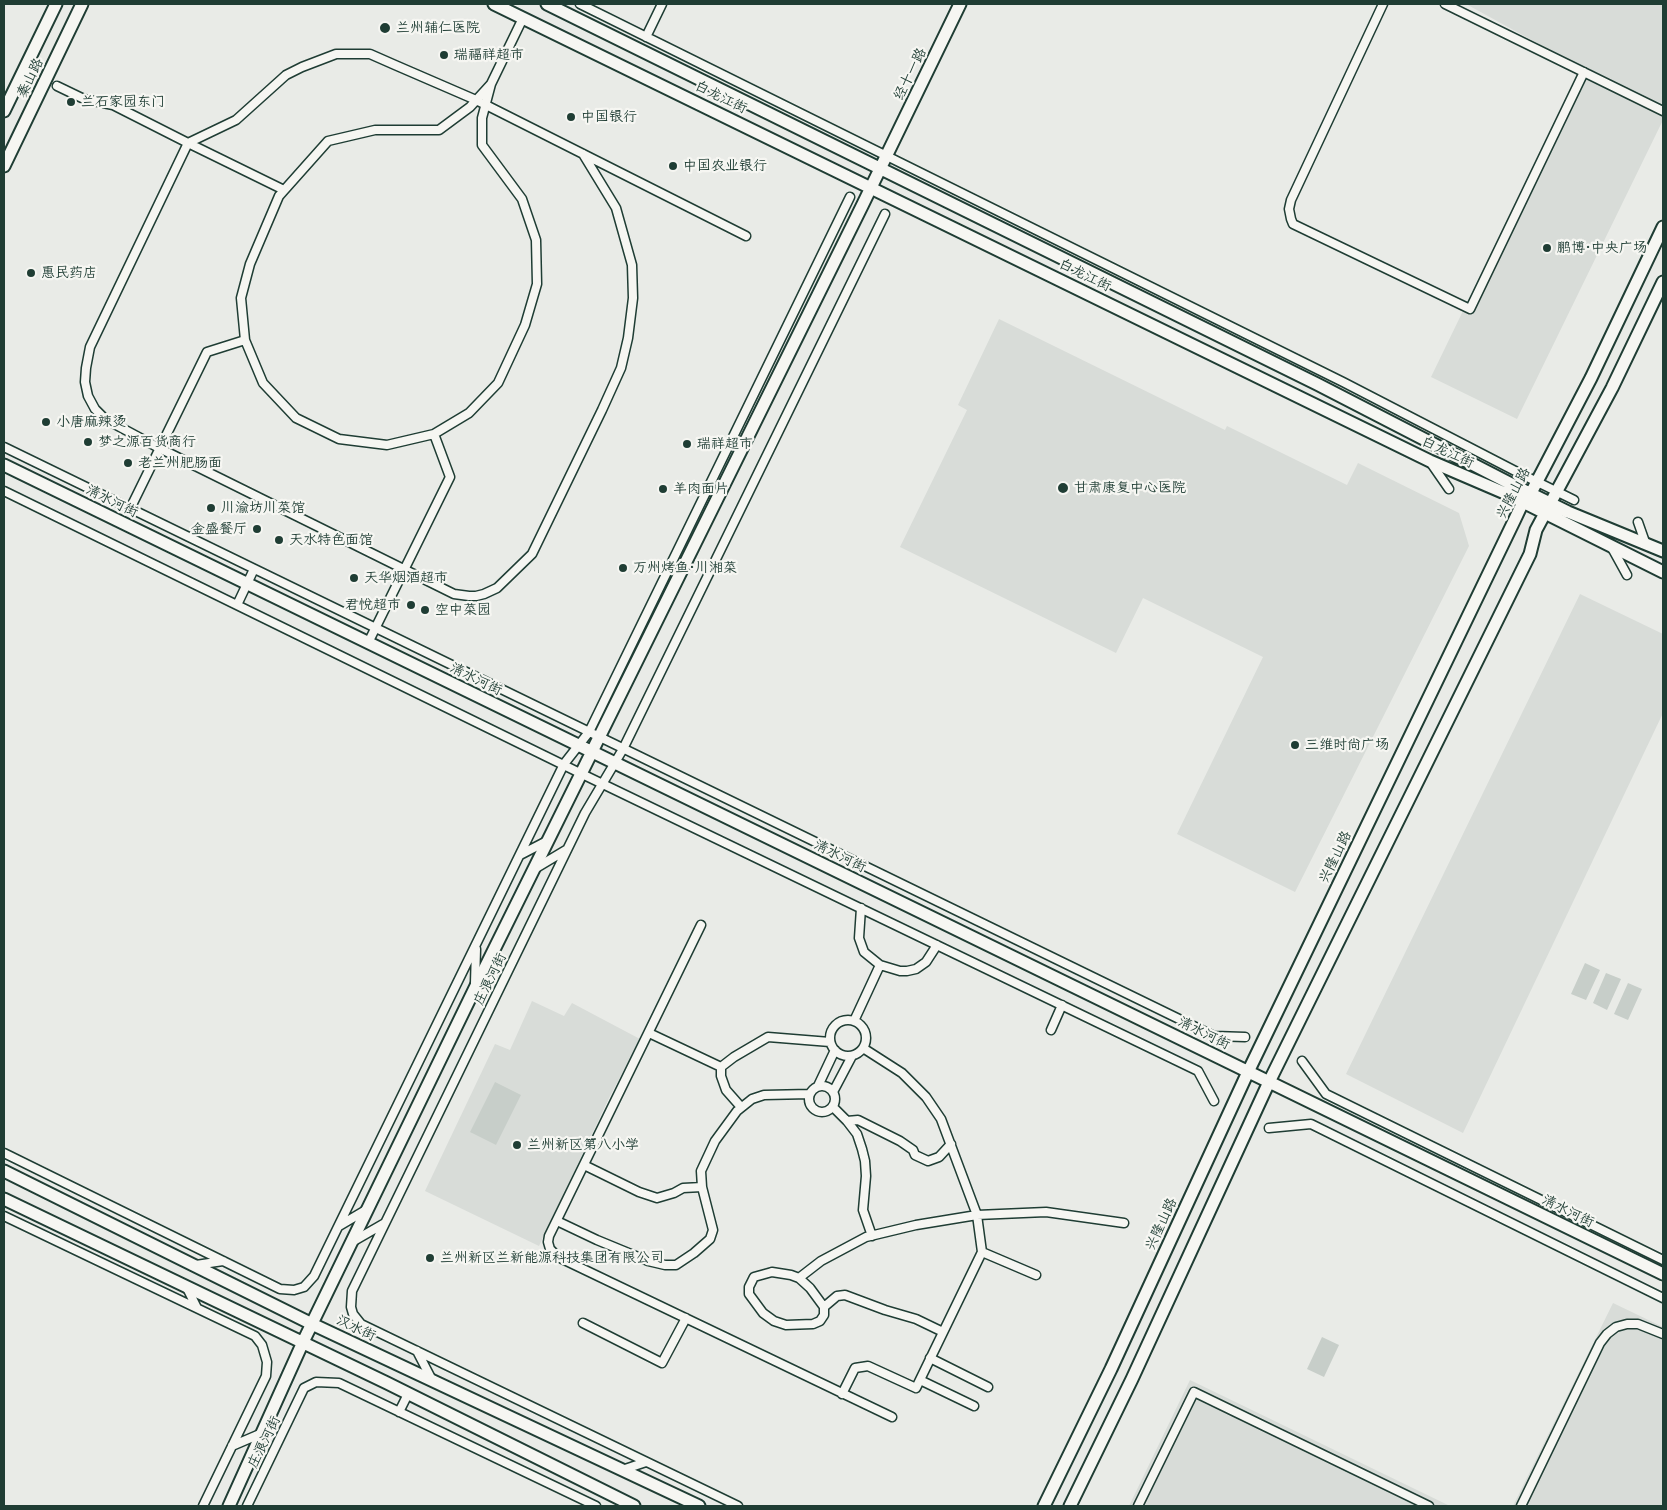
<!DOCTYPE html>
<html>
<head>
<meta charset="utf-8">
<style>
  body { margin:0 }
  #map { position:relative; width:1667px; height:1510px; overflow:hidden; background:#e9ebe7; font-family:Mali,sans-serif }
  canvas { display:block }
  .frame { position:absolute; inset:0; border:5px solid #1f3d34; pointer-events:none }
</style>
</head>
<body>
<div id="map">
<canvas width="1667" height="1510"></canvas>
<div class="frame"></div>
</div>
<script>
const c = document.querySelector('canvas').getContext('2d');
c.lineJoin = 'round';
function fillPath(path, color) { c.fillStyle = color; c.fill(path, 'evenodd'); }
const shape = rows => new Path2D(rows.map(r => 'M' + r).join(''));
function stroke(path, color, width, dash) { c.strokeStyle = color; c.lineWidth = width; c.lineCap = dash ? 'butt' : 'round'; c.setLineDash(dash || []); c.stroke(path); }
function label(font, color, halo, rows, align = 'center') {
  c.font = font + ' Mali,"LXGW WenKai TC",sans-serif'; c.lineWidth = 4.5; c.setLineDash([]); c.textBaseline = 'middle'; c.strokeStyle = halo; c.fillStyle = color; for (const [text, x, y, turn = 0] of rows) {
    c.save(); c.translate(x, y); c.rotate((+turn || 0) * Math.PI / 180); c.textAlign = isNaN(turn) ? turn : align; if (halo) c.strokeText(text, 0, 0); c.fillText(text, 0, 0); c.restore();
  }
}
fillPath(shape([
  [1466,4,1663,4,1663,120,1517,419,1431,377,1581,67],
  [999,319,1225,430,1227,426,1347,485,1358,463,1459,513,1469,546,1295,892,1177,834,1263,657,1143,598,1116,653,900,547,967,410,958,405],
  [1580,594,1663,634,1663,713,1463,1133,1346,1074],
  [532,1001,564,1016,572,1003,640,1039,609,1098,539,1246,425,1191,495,1044,510,1050],
  [1613,1303,1663,1327,1663,1506,1513,1506],
  [1190,1380,1450,1506,1129,1506]
]), '#d8dcd8');
fillPath(shape([
  [1585,963,1600,970,1586,1000,1571,994],
  [1606,973,1621,979,1607,1010,1593,1003],
  [1628,983,1642,989,1628,1020,1614,1014],
  [495,1082,521,1095,496,1145,470,1132],
  [1322,1337,1339,1345,1324,1377,1307,1369]
]), '#c7cec9');
const street = shape([
  [580,4,1343,382,1519,473,1574,500],
  [1383,4,1291,200,1289,209,1291,219,1293,224,1470,309,1584,72],
  [1445,4,1663,111],
  [646,37,662,4],
  [491,84,470,107,439,130,375,130,328,141,279,196,250,264,241,298,245,340,263,383,296,418,339,439,387,445,434,434,469,413,498,383,525,325,537,284,536,240,522,199,482,145,482,118,491,84,523,18],
  [57,86,84,99,113,105,188,143,284,190],
  [583,154,616,208,632,265,633,298,628,338,621,368,602,410,532,554,497,588,484,594,476,596,469,596,454,594,159,448,105,419,95,409,88,396,85,382,86,368,90,347,188,143,236,120,286,75,302,67,336,54,370,54,395,65,476,100,746,236],
  [4,447,1214,1036,1245,1037],
  [1431,463,1449,489],
  [4,491,582,774,1198,1071,1214,1101],
  [130,509,207,352,245,340],
  [1638,522,1645,542],
  [1611,546,1627,575],
  [237,605,254,569],
  [368,643,450,477,434,434],
  [520,855,547,841],
  [536,868,566,850],
  [861,908,859,938,864,952,880,965,900,971,907,971,916,969,926,962,937,945],
  [701,925,549,1236,548,1242,550,1249,558,1257,892,1417],
  [475,983,476,949],
  '830 1038a18 18 0 1 1 36 0a18 18 0 1 1-36 0Z',
  [854,1021,880,965],
  [1051,1030,1062,1005],
  [649,1033,721,1067],
  [1302,1061,1326,1094,1663,1260],
  [721,1067,734,1057,768,1037,830,1042],
  [721,1067,721,1076,726,1090,741,1107],
  '809 1099a13 13 0 1 1 26 0a13 13 0 1 1-26 0Z',
  [818,1086,835,1050],
  [833,1092,852,1056],
  [833,1107,847,1121,857,1134,862,1149,865,1161,866,1176,863,1210,872,1236],
  [847,1121,858,1120,900,1141,913,1150,915,1155,928,1161,939,1157,951,1144],
  [1269,1128,1311,1124,1663,1298],
  [4,1153,280,1289,294,1290,304,1287,314,1276,564,764,589,732,850,197],
  [584,1165,639,1192,657,1198,674,1193,683,1188,702,1187],
  [4,1216,255,1336,262,1345,267,1362,266,1376,203,1506],
  [557,1221,597,1240,648,1261,665,1265,676,1265,694,1253,710,1239,713,1230,702,1187,701,1171,715,1141,737,1111,752,1099,764,1095,810,1094],
  [339,1226,366,1210],
  [352,1242,385,1223],
  [982,1252,1036,1275],
  [196,1265,223,1261],
  [772,1272,791,1275,799,1278,810,1288,824,1307,824,1315,820,1321,813,1324,786,1325,774,1321,763,1313,749,1294,749,1287,754,1277,772,1272],
  [799,1278,821,1261,866,1237,916,1225,977,1215,1046,1212,1124,1223],
  [186,1286,197,1308],
  [824,1307,837,1296,845,1295,885,1310,916,1319,943,1332],
  [583,1323,662,1363,686,1318],
  [417,1351,432,1380],
  [930,1358,988,1387],
  [920,1380,974,1406],
  [842,1394,855,1368,868,1366,916,1388,982,1252,977,1215,941,1119,926,1097,902,1073,863,1048],
  [399,1412,408,1394],
  [232,1446,260,1434],
  [622,1470,646,1462],
  [247,1506,304,1388,316,1382,339,1383,596,1506],
  [738,1506,361,1324,353,1314,351,1307,352,1291,585,813,623,749,885,214],
  [1138,1506,1194,1392,1429,1506],
  [1521,1506,1600,1343,1607,1334,1616,1327,1627,1324,1638,1324,1663,1334]
]);
const secondary = shape([
  [494,4,1430,461,1507,494,1663,572],
  [547,4,1317,384,1513,485,1568,512,1663,551],
  [4,111,56,4],
  [4,166,82,4],
  [4,465,1663,1274],
  [4,1171,312,1324,699,1506],
  [4,1199,387,1383,634,1506],
  [229,1506,303,1342,475,988,863,204,960,4],
  [1044,1506,1111,1369,1248,1072,1515,519,1523,502,1531,493,1591,378,1663,227],
  [1070,1506,1132,1379,1269,1082,1530,554,1536,530,1612,388,1663,282]
]);
stroke(street, '#1f3d34', 11);
stroke(secondary, '#1f3d34', 15);
stroke(street, '#f6f6f2', 8);
stroke(secondary, '#f6f6f2', 11);
for (const [x, y, r, color] of [
  [385,28,6,"#1f3d34"],
  [444,55,5,"#1f3d34"],
  [71,102,5,"#1f3d34"],
  [571,117,5,"#1f3d34"],
  [673,166,5,"#1f3d34"],
  [1547,248,5,"#1f3d34"],
  [31,273,5,"#1f3d34"],
  [46,422,5,"#1f3d34"],
  [88,442,5,"#1f3d34"],
  [687,444,5,"#1f3d34"],
  [128,463,5,"#1f3d34"],
  [1063,488,6,"#1f3d34"],
  [663,489,5,"#1f3d34"],
  [211,508,5,"#1f3d34"],
  [257,529,5,"#1f3d34"],
  [279,540,5,"#1f3d34"],
  [623,568,5,"#1f3d34"],
  [354,578,5,"#1f3d34"],
  [411,605,5,"#1f3d34"],
  [425,610,5,"#1f3d34"],
  [1295,745,5,"#1f3d34"],
  [517,1145,5,"#1f3d34"],
  [430,1258,5,"#1f3d34"]
]) { const dot = new Path2D(); dot.arc(x, y, r, 0, 2 * Math.PI); c.fillStyle = color; c.fill(dot); stroke(dot, '#f6f6f2', 2); }
label('14px', '#1f3d34', '#f6f6f2', [
  ["兰州辅仁医院",396,28],
  ["瑞福祥超市",454,55],
  ["兰石家园东门",81,102],
  ["中国银行",581,117],
  ["中国农业银行",683,166],
  ["鹏博·中央广场",1557,248],
  ["惠民药店",41,273],
  ["小唐麻辣烫",56,422],
  ["梦之源百货商行",98,442],
  ["瑞祥超市",697,444],
  ["老兰州肥肠面",138,463],
  ["甘肃康复中心医院",1074,488],
  ["羊肉面片",673,489],
  ["川渝坊川菜馆",221,508],
  ["金盛餐厅",247,529,"right"],
  ["天水特色面馆",289,540],
  ["万州烤鱼·川湘菜",633,568],
  ["天华烟酒超市",364,578],
  ["君悦超市",401,605,"right"],
  ["空中菜园",435,610],
  ["三维时尚广场",1305,745],
  ["兰州新区第八小学",527,1145],
  ["兰州新区兰新能源科技集团有限公司",440,1258]
], 'left');
label('14px', '#1f3d34', '#f6f6f2', [
  ["经十一路",910,74,-64],
  ["秦山路",30,78,-64],
  ["白龙江街",721,97,26],
  ["白龙江街",1085,275,26],
  ["白龙江街",1448,452,25],
  ["兴隆山路",1513,493,-62],
  ["清水河街",112,501,26],
  ["清水河街",476,679,26],
  ["清水河街",840,856,26],
  ["兴隆山路",1335,857,-64],
  ["庄浪河街",490,979,-64],
  ["清水河街",1204,1033,26],
  ["清水河街",1568,1211,26],
  ["兴隆山路",1161,1224,-65],
  ["汉水街",356,1328,25],
  ["庄浪河街",264,1442,-64]
]);
</script>
</body>
</html>
